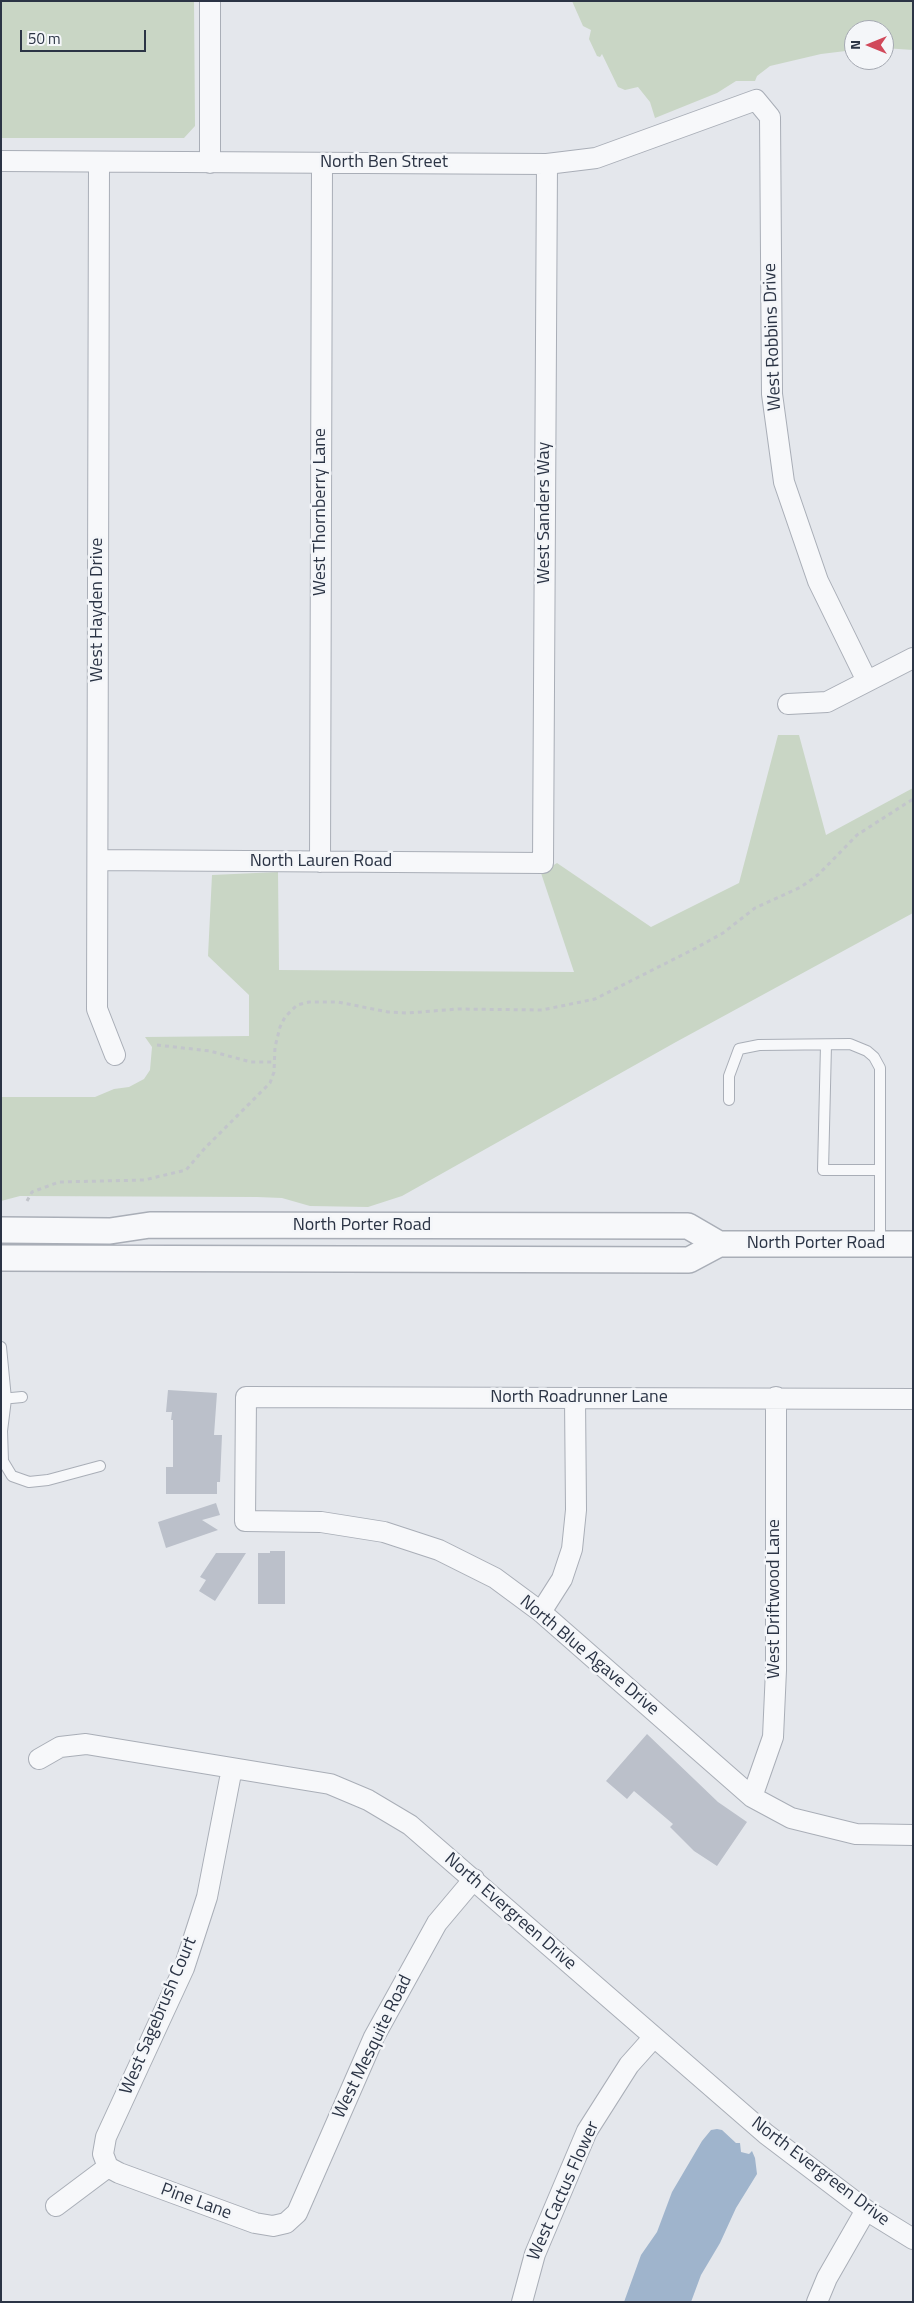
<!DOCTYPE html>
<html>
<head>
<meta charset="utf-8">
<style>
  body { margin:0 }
  #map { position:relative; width:914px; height:2303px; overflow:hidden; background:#e4e7ec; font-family:"Titillium Web",sans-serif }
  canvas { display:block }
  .frame { position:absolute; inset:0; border:2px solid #2b3445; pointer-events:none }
  .north { position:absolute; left:844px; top:20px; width:50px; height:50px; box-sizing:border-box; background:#f4f6f9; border:1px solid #a4a8b1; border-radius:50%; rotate:270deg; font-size:14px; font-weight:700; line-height:20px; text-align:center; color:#2b3445 }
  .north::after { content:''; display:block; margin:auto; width:18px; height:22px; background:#d1495b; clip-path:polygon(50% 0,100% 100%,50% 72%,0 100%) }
  .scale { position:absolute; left:20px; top:30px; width:126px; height:22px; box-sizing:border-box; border:2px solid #2b3445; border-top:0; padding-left:6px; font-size:15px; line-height:18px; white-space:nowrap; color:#2b3445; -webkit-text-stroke:4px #f4f6f9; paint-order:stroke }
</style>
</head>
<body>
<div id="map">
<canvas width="914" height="2303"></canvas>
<div class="frame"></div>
<div class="north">N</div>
<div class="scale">50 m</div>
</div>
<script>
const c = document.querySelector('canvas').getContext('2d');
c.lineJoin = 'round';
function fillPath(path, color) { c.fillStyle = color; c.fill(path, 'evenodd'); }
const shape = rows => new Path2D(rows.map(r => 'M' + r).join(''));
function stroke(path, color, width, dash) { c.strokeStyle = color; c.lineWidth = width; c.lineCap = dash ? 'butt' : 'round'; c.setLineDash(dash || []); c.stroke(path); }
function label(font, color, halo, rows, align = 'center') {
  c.font = font + ' "Titillium Web",sans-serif'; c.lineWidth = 5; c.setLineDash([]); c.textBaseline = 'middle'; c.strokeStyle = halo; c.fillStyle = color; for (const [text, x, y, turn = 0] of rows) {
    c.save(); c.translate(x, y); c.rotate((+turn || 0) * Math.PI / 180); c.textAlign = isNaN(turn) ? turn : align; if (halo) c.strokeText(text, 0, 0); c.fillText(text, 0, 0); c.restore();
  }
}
fillPath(shape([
  [1,1,194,1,195,126,184,138,1,138],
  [572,1,913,1,913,50,884,48,884,30,854,30,854,50,821,54,770,66,757,76,755,81,736,81,717,93,655,118,650,102,638,87,625,90,618,87,602,54,600,57,597,56,589,39,591,30,583,26],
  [778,735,799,735,826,835,913,788,913,913,676,1042,402,1196,368,1207,310,1206,282,1198,257,1197,20,1196,1,1201,1,1097,95,1097,114,1089,129,1087,144,1079,150,1070,152,1047,145,1037,249,1036,249,995,208,956,212,875,278,872,279,970,574,972,541,873,557,863,651,927,739,883]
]), '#c9d6c5');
fillPath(shape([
  [717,2129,722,2130,736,2143,740,2143,741,2152,749,2154,752,2151,755,2158,757,2174,736,2208,720,2243,701,2275,691,2302,624,2302,641,2255,657,2232,672,2192,702,2141,711,2130]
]), '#9fb4cc');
fillPath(shape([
  [168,1390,217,1393,214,1435,222,1435,220,1482,217,1482,217,1494,166,1494,166,1467,173,1467,173,1420,171,1420,172,1412,166,1412],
  [216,1503,220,1515,202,1520,218,1530,166,1548,158,1522],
  [270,1551,285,1551,285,1604,258,1604,258,1553,270,1553],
  [216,1553,246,1553,215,1601,199,1591,206,1580,200,1577],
  [647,1734,718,1802,747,1822,717,1866,694,1851,670,1827,673,1824,634,1791,627,1799,606,1781]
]), '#bbc0ca');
const service = shape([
  [826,1045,823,1170,880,1170],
  [729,1100,729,1076,739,1049,759,1045,850,1044,867,1051,874,1057,880,1068,880,1244],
  [1,1347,6,1399,2,1431,3,1461,12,1476,29,1482,48,1480,100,1466],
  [1,1399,22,1397]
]);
const minor = shape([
  [1,161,547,164,596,158,756,100,770,117,772,394,784,482,818,581,867,681],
  [99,162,97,1009,115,1055],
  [210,163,210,1],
  [788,704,827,702,913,658],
  [98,860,543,863,547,164],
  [320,862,322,163],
  [913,1399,246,1397,245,1521,321,1522,384,1532,439,1550,495,1578,541,1612,752,1797,791,1818,856,1834,913,1835],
  [541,1612,562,1579,572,1549,576,1510,575,1398],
  [39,1759,60,1747,86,1744,330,1784,368,1800,410,1825,766,2134,866,2210,913,2239],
  [752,1797,773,1737,776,1670,776,1397],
  [108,2167,119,2173,255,2223,273,2226,286,2223,297,2213,374,2037,437,1923,474,1879],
  [108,2167,103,2154,106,2137,184,1968,207,1897,232,1768],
  [56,2206,108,2167],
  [522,2302,535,2254,587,2131,629,2065,654,2037],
  [817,2302,827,2278,866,2210]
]);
const tertiary = shape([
  [1,1230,110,1231,150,1225,688,1226,719,1244],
  [1,1258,689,1260,719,1244,913,1244]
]);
stroke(service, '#a9aeb7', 12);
stroke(minor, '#a9aeb7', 22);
stroke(tertiary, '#a9aeb7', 28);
stroke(shape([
  [157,1045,210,1051,251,1062,274,1062],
  [27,1201,32,1192,59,1182,144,1180,186,1170,205,1148,270,1083,274,1072,275,1047,280,1027,285,1017,297,1005,309,1002,338,1002,388,1012,408,1013,458,1009,542,1010,595,999,696,948,723,933,755,908,801,887,819,874,857,835,913,799]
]), '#c2c5cb', 3, [4, 4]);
stroke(service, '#f7f8fa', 10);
stroke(minor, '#f7f8fa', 20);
stroke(tertiary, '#f7f8fa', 25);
label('18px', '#2b3445', '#f4f6f9', [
  ["North Ben Street",384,163],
  ["West Robbins Drive",773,337,-92],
  ["West Thornberry Lane",321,512,-90],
  ["West Sanders Way",545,513,-90],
  ["West Hayden Drive",98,610,-90],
  ["North Lauren Road",321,862],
  ["North Porter Road",362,1226],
  ["North Porter Road",816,1244],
  ["North Roadrunner Lane",579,1398],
  ["West Driftwood Lane",775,1599,-90],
  ["North Blue Agave Drive",589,1656,40],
  ["North Evergreen Drive",510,1912,41],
  ["West Sagebrush Court",159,2016,-67],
  ["West Mesquite Road",373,2047,-64],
  ["North Evergreen Drive",820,2172,37],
  ["West Cactus Flower",564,2191,-66],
  ["Pine Lane",196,2202,20]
]);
</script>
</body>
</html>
